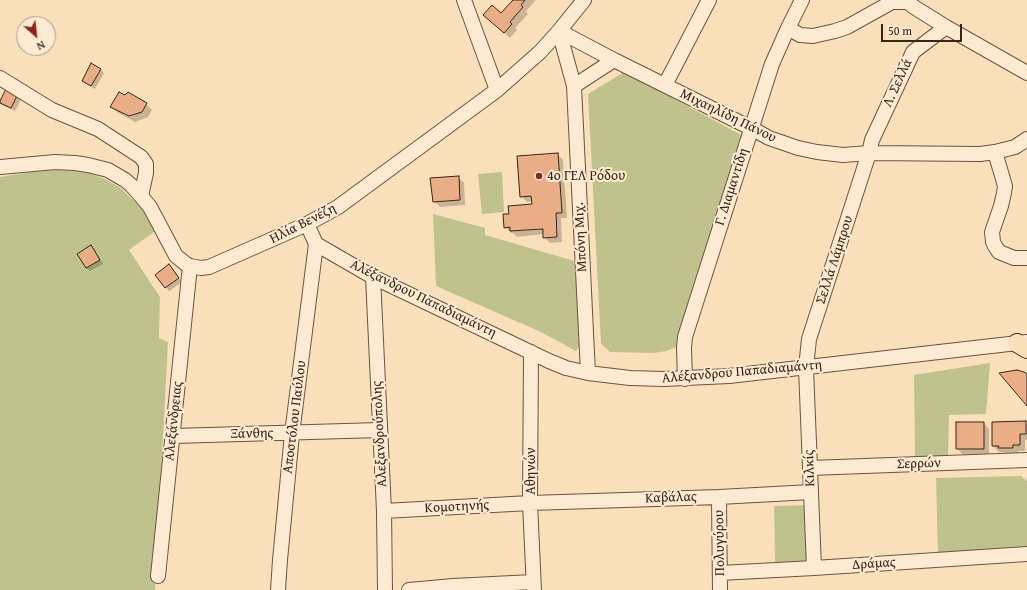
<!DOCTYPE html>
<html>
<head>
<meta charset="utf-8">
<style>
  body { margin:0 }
  #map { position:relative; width:1027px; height:590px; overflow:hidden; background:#fae0ba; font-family:"Gentium Book Plus",serif }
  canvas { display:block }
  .north { position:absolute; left:16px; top:16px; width:40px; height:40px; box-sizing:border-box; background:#fcebd2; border:1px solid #ae9c88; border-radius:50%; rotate:153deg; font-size:11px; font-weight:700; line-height:16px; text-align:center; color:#3a2619 }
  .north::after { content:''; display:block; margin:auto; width:14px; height:18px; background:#8f2418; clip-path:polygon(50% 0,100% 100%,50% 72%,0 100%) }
  .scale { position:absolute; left:881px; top:24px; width:81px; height:18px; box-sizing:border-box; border:2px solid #3a2619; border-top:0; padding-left:5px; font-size:12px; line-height:14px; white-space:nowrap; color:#3a2619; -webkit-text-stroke:3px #fcebd2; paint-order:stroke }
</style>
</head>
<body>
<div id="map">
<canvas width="1027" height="590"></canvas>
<div class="north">N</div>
<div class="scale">50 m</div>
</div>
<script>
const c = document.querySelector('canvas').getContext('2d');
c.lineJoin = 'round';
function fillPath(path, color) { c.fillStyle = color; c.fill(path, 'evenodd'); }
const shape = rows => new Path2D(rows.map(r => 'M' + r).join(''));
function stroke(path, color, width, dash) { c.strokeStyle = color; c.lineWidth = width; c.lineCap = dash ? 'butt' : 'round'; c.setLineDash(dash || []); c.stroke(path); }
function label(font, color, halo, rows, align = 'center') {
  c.font = font + ' "Gentium Book Plus",serif'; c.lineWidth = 4; c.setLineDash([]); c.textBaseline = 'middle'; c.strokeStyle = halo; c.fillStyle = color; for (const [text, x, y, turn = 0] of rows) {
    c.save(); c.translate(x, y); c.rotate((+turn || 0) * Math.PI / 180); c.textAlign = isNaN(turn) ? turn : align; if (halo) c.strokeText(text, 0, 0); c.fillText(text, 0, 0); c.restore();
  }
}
fillPath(shape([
  [624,72,745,137,679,346,666,351,654,353,610,352,601,344,588,94],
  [58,170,76,171,89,173,105,179,119,187,142,208,154,232,129,250,160,297,159,338,168,342,155,590,0,590,0,177,30,172],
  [502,172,504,212,482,214,478,174],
  [433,214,485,228,485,235,578,262,585,337,576,351,541,332,436,286],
  [990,363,986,414,949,415,948,458,915,458,914,375],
  [1021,476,1027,481,1027,550,938,555,936,478],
  [809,505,810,562,775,563,774,506]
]), '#c0c28e');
fillPath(shape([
  [514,0,536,0,526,11,528,14,515,28,517,30,510,38,490,20,501,14],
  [92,65,101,70,104,73,95,89,86,84,83,81],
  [18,95,21,99,15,111,4,106,0,103],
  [146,104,152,110,148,117,135,122,117,112,111,106],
  [557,154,563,160,567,218,561,218,562,242,550,243,544,237,544,234,517,237,513,233,511,233,505,227,510,215,533,205,533,201,527,202,521,196],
  [458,177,464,183,465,205,440,207,434,201],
  [91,246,95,250,103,264,90,271,86,268,78,254],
  [173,269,182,282,169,291,157,275],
  [1025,422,1027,424,1027,440,1025,440,1025,451,1018,451,1018,453,1005,453,1004,452,999,452,993,446,993,423],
  [984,423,989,429,989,454,962,454,957,448]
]), '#0003');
const building = shape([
  [513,0,525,0,521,5,523,7,510,22,512,24,504,33,483,15,492,5,501,13,513,0],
  [91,63,101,69,91,86,82,81,91,63],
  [7,87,18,94,11,108,0,103,0,101,7,87],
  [119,92,125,95,128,92,147,103,142,112,129,116,110,107,119,92],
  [558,153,562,213,556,213,557,237,543,238,543,229,510,231,510,227,504,228,503,214,509,214,508,206,532,204,531,196,520,197,517,156,558,153],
  [459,176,460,200,433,202,430,178,459,176],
  [91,245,100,260,86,268,77,254,91,245],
  [169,264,179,278,165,288,155,275,169,264],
  [1017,370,1024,372,1027,374,1027,406,999,373,1017,370],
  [1026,421,1026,434,1020,434,1020,445,1013,445,1013,448,998,448,999,446,992,446,992,422,1026,421],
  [956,422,984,422,984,449,956,449,956,422]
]);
fillPath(building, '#eaae87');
stroke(building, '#3a2619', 1);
const minor = shape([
  [464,0,497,90],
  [905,0,914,7,946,27,1027,73],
  [788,28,800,35,813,36,835,31,847,27,892,2,906,2],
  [559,31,614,60,751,128,769,138,798,148,817,152,843,155,869,153,980,154,995,152,1015,147,1027,139],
  [559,31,574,86,588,373],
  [0,78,52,110,98,129,141,157,146,164,146,173,141,196],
  [665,85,709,0],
  [574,86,614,60],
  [995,152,1005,186,1004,193,1001,206,992,232,993,242,995,246,999,252,1014,258,1027,258],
  [0,167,55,162,75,163,88,165,108,170,125,180,132,186,141,196,150,207,176,256,186,264,190,266,201,268,209,267,307,224,338,207,497,90,540,52,559,31,584,0],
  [307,224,316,244,373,277,549,361,566,368,588,373,630,378,664,379,729,376,1027,342],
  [373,277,384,511,385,590],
  [531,352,530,503,534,590],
  [685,379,684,348,685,337,772,64,788,28,802,0],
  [173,436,380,430],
  [810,468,1027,460],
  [719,497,720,590],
  [384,511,530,503,719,497,811,492],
  [814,568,806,368,809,339,869,153,872,140,913,52,946,27],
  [720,573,814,568,1027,554],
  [158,576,190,266],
  [278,590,280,560,292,434,316,244],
  [409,590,453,586,533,582]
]);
const major = shape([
  [1017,343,1027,349]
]);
stroke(minor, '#6a5441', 16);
stroke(major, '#3a2619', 20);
stroke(minor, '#fcebd2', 14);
stroke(major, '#fae0ba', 18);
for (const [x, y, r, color] of [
  [539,176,4,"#8f2418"]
]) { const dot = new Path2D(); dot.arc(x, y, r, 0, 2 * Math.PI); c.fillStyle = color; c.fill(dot); stroke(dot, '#fcebd2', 1.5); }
label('14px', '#3a2619', '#fcebd2', [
  ["Λ. Σελλά",898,83,-65],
  ["Μιχαηλίδη Πάνου",728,116,26],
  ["Γ. Διαμαντίδη",732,187,-72],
  ["Ηλία Βενέζη",303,224,-27],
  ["Μπόνη Μιχ.",581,237,-93],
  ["Σελλά Λάμπρου",835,260,-72],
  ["Αλέξανδρου Παπαδιαμάντη",423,299,26],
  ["Αλέξανδρου Παπαδιαμάντη",742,372,-5],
  ["Αποστόλου Παύλου",295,417,-83],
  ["Αλεξάνδρειας",174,421,-84],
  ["Ξάνθης",252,434,-1],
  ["Αλεξανδρούπολης",380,434,-93],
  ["Σερρών",919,464,-2],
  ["Κιλκίς",810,468,-92],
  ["Αθηνών",531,471,-90],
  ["Καβάλας",671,498,-2],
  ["Κομοτηνής",457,507,-3],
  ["Πολυγύρου",720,543,-91],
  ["Δράμας",874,564,-4]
]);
label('14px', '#3a2619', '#fcebd2', [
  ["4ο ΓΕΛ Ρόδου",547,176]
], 'left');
</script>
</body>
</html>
